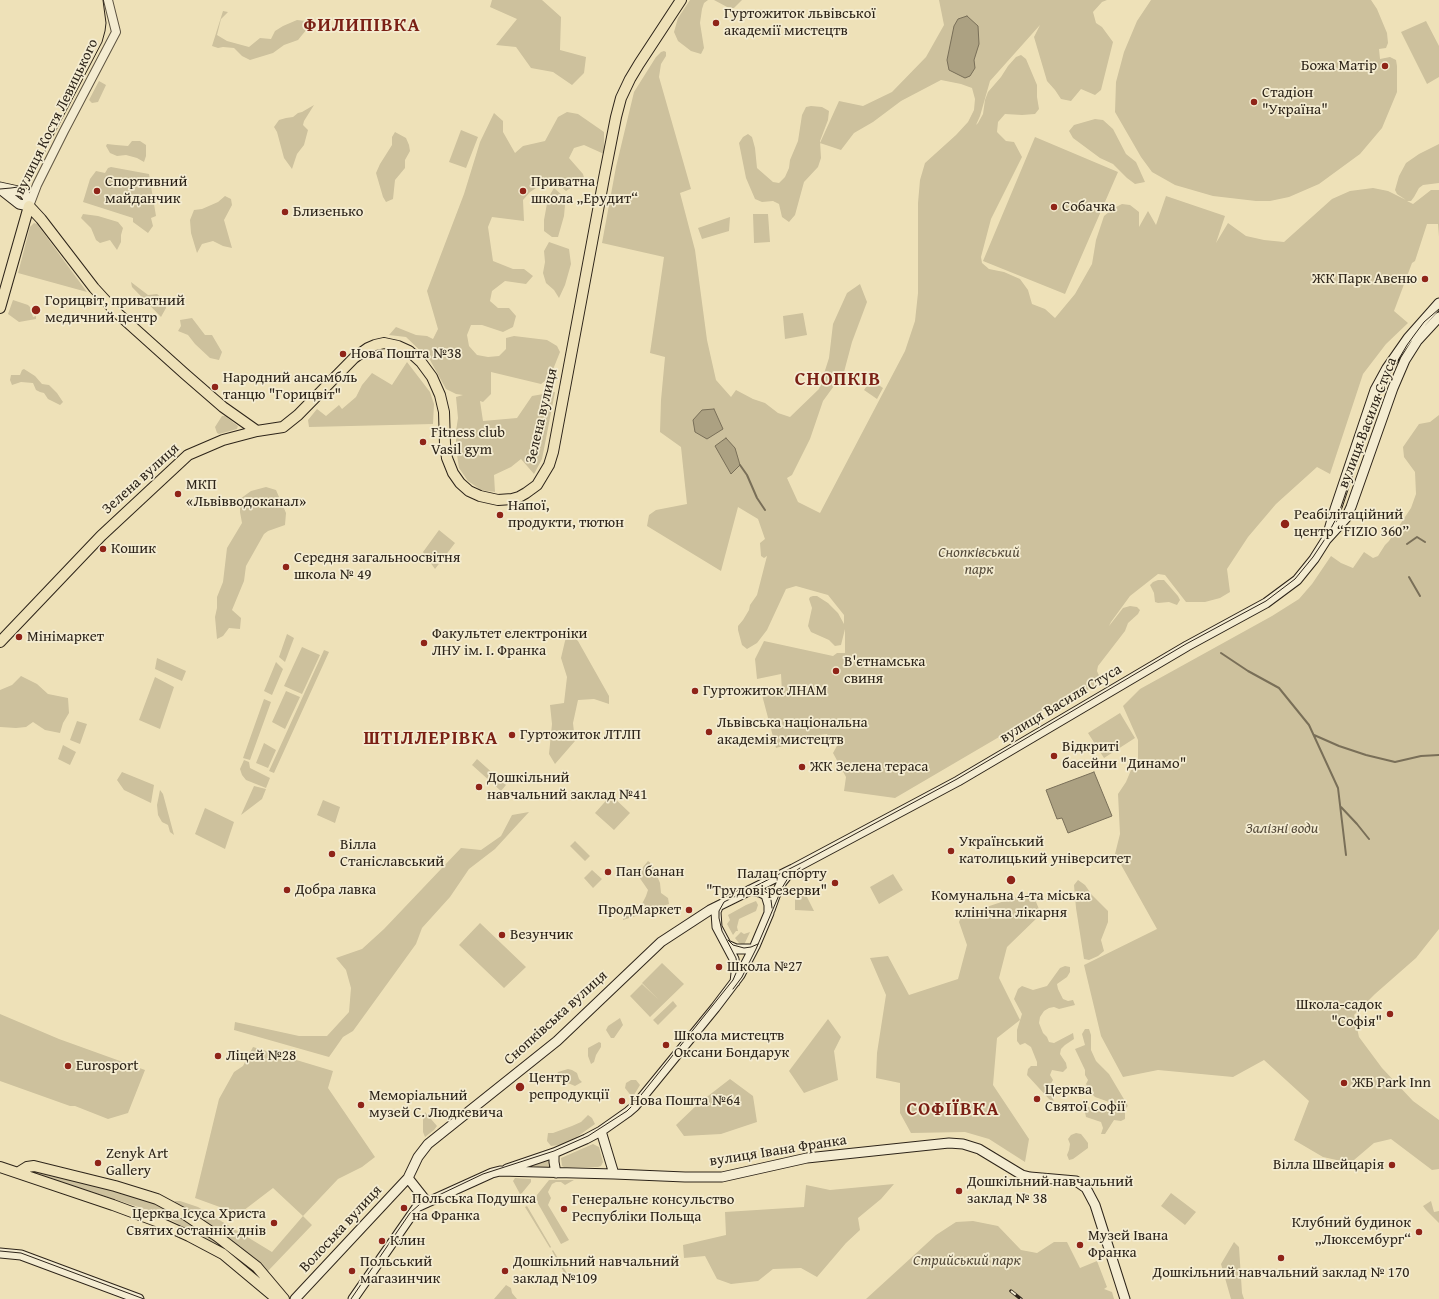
<!DOCTYPE html>
<html>
<head>
<meta charset="utf-8">
<style>
  body { margin:0 }
  canvas { display:block; background:#eee1b8 }
</style>
</head>
<body>
<canvas width="1439" height="1299"></canvas>
<script>
const c = document.querySelector('canvas').getContext('2d');
c.lineJoin = 'round';
function fillPath(path, color) { c.fillStyle = color; c.fill(path, 'evenodd'); }
const shape = rows => new Path2D(rows.map(r => 'M' + r).join(''));
function stroke(path, color, width, dash) { c.strokeStyle = color; c.lineWidth = width; c.lineCap = dash ? 'butt' : 'round'; c.setLineDash(dash || []); c.stroke(path); }
function label(font, color, halo, rows, align = 'center') {
  c.font = font + ' "Gentium Book Plus",serif'; c.lineWidth = 3.5; c.setLineDash([]); c.textBaseline = 'middle'; c.strokeStyle = halo; c.fillStyle = color; for (const [text, x, y, turn = 0] of rows) {
    c.save(); c.translate(x, y); c.rotate((+turn || 0) * Math.PI / 180); c.textAlign = isNaN(turn) ? turn : align; if (halo) c.strokeText(text, 0, 0); c.fillText(text, 0, 0); c.restore();
  }
}
fillPath(shape([
  [492,0,542,0,561,17,560,50,586,57,584,73,572,85,553,72,531,68,516,47,496,45,517,19,490,7],
  [690,0,708,0,704,3,702,9,700,23,704,48,701,54,691,51,678,41,674,32,678,18],
  [714,0,742,0,734,8,729,8],
  [939,0,1107,0,1102,2,1093,12,1096,23,1102,27,1113,42,1101,90,1095,95,1081,89,1071,101,1061,99,1055,90,1047,81,1034,37,1040,25,990,81,980,116,976,125,978,123,983,114,985,100,988,92,1001,77,1008,66,1016,57,1021,55,1026,59,1037,85,1037,97,1039,109,1035,114,1022,115,1005,114,998,122,997,132,1006,141,1014,142,1022,157,991,219,981,257,982,263,989,269,1004,272,1020,279,1028,290,1032,304,1045,309,1055,318,1075,294,1092,264,1096,240,1104,216,1114,208,1122,204,1130,205,1139,212,1139,227,1148,211,1156,225,1166,196,1225,216,1216,243,1228,223,1246,236,1264,240,1284,242,1332,199,1350,191,1373,188,1388,191,1406,200,1397,194,1395,190,1399,176,1406,163,1419,154,1439,144,1439,183,1423,185,1419,188,1414,197,1411,201,1407,201,1413,204,1431,190,1439,190,1439,237,1438,224,1427,224,1415,261,1412,263,1394,311,1408,323,1386,344,1363,374,1330,474,1317,467,1276,504,1248,537,1227,569,1230,592,1220,598,1205,602,1186,602,1165,575,1158,574,1130,596,1111,622,1109,626,1123,608,1130,606,1137,607,1140,610,1138,614,1128,623,1125,631,1098,666,1097,671,1100,678,1099,683,1061,706,1057,707,1058,701,1011,730,895,798,844,791,846,777,833,753,838,744,831,741,827,734,819,735,776,748,762,695,782,692,781,674,757,679,755,659,764,641,833,656,837,653,845,653,845,629,841,645,835,646,829,640,811,632,808,626,812,608,809,599,810,597,813,596,817,596,828,603,838,613,844,624,844,615,828,595,796,586,786,589,767,630,757,643,747,649,742,645,738,630,738,626,743,620,749,610,750,605,757,595,767,556,764,558,761,556,760,543,765,539,758,519,738,507,721,571,647,526,649,515,656,510,687,504,681,447,660,432,661,400,665,357,650,353,664,257,602,243,616,167,634,92,656,57,661,52,664,51,666,52,666,56,661,64,659,77,691,189,680,193,695,250,707,340,716,380,731,397,736,390,753,399,765,403,778,413,790,417,819,389,829,358,833,324,847,293,860,284,867,302,852,342,844,372,823,401,810,439,792,475,787,478,798,502,820,513,905,351,915,321,918,293,918,203,920,180,925,163,956,135,968,122,974,110,975,99,972,88,961,84,941,80,901,101,873,122,854,133,841,150,820,143,839,101,863,106,892,92,926,57,944,25],
  [1151,0,1371,0,1377,9,1387,33,1388,43,1386,48,1379,49,1380,59,1390,57,1396,60,1397,66,1397,92,1382,128,1360,154,1319,184,1289,197,1270,201,1256,201,1213,196,1175,185,1152,172,1141,157,1115,112,1116,82,1124,52,1137,21],
  [223,11,228,12,221,19,217,35,227,41,249,47,260,38,271,39,275,31,283,26,297,20,315,22,307,29,298,40,284,45,273,53,250,60,242,56,234,48,223,47,218,48,212,46],
  [1426,21,1439,46,1439,77,1427,84,1401,32],
  [99,81,106,85,98,102,92,103,89,100],
  [314,105,304,121,303,125,308,130,304,145,297,154,292,169,284,158,277,132,274,127,279,120,286,118,293,117,298,113,302,112],
  [811,106,822,107,829,111,828,120,820,141,821,158,818,167,804,182,795,215,789,222,782,217,779,204,773,201,762,202,755,199,746,178,739,143,743,137,748,134,752,137,755,148,757,168,773,182,779,183,785,177,789,168,790,160,798,141,802,115,806,107],
  [567,112,578,114,604,132,604,154,584,145,574,148,569,158,583,174,586,185,575,185,566,191,558,184,548,180,530,192,523,200,524,221,492,217,488,227,493,261,513,269,524,269,533,276,526,284,505,281,492,291,490,301,498,308,509,308,516,316,513,327,503,332,482,325,471,325,467,335,469,346,477,355,488,357,499,356,506,349,506,338,514,336,547,340,557,346,560,352,550,377,541,384,491,372,491,394,483,402,480,401,483,421,517,418,532,396,555,392,542,459,534,474,521,459,511,467,494,475,495,492,481,490,468,481,459,468,456,448,456,431,458,418,456,397,463,395,456,394,446,389,430,360,406,337,389,335,396,327,416,335,427,336,433,339,438,329,427,291,464,194,480,142,494,113,503,121,503,132,515,153,523,146,545,141,558,117],
  [1095,119,1103,120,1113,129,1126,154,1136,162,1145,182,1135,184,1127,178,1113,164,1100,158,1073,138,1069,131,1074,125],
  [461,130,478,137,466,168,449,162],
  [395,132,406,138,409,145,410,151,405,160,405,168,395,180,393,199,386,202,383,197,376,173,380,164,392,145,392,137],
  [1035,137,1118,172,1065,294,983,261],
  [132,141,140,141,146,145,146,156,144,162,137,158,126,155,117,156,110,153,106,146,107,144,116,145,128,146],
  [111,167,149,174,156,216,151,218,153,226,148,233,133,222,133,218,83,202,90,179,96,171,105,173,108,168],
  [554,188,562,195,565,205,564,216,558,237,552,237,544,231,544,220,548,198],
  [225,196,231,199,232,205,224,220,232,248,223,246,213,241,202,244,197,253,191,233,190,220,194,210,202,209,218,202],
  [83,214,98,216,118,222,123,228,121,235,121,242,117,250,110,240,100,243,96,240,91,228,81,218],
  [768,214,770,242,754,243,753,214],
  [730,217,729,231,702,239,698,228],
  [34,223,37,224,87,292,18,273,30,227],
  [549,242,569,249,571,264,565,285,559,298,554,290,546,283,543,273,545,262,544,251],
  [131,282,148,295,157,294,166,302,166,308,161,317,132,287],
  [13,300,28,305,30,307,33,317,36,316,36,319,19,322,8,314],
  [803,313,807,335,785,339,783,316],
  [192,318,205,335,212,335,222,352,219,360,210,358,195,344,188,335,178,331,181,326,180,320],
  [407,362,430,392,434,404,433,424,309,427,308,420,317,409,326,416,339,405,342,409,356,397,362,385,372,373,392,385],
  [24,369,35,376,42,384,49,385,57,393,63,402,60,405,48,399,44,393,40,392,36,390,33,383,21,382,12,385,10,380,11,375,20,375,22,370],
  [871,380,883,388,877,399,864,390],
  [1439,415,1439,929,1416,958,1375,994,1354,1015,1359,1037,1382,1068,1413,1101,1439,1120,1439,1169,1432,1170,1391,1139,1374,1143,1354,1160,1341,1161,1323,1157,1294,1140,1309,1101,1264,1060,1233,1077,1158,1070,1123,1077,1101,1036,1084,965,1157,929,1115,854,1120,834,1118,794,1126,782,1131,770,1138,764,1138,740,1123,706,1140,689,1272,616,1299,599,1312,584,1331,556,1341,563,1353,568,1364,552,1373,558,1378,556,1385,545,1389,541,1411,508,1416,494,1415,472,1404,457,1403,447,1419,424,1430,422],
  [222,416,225,416,238,426,237,429,219,434,217,433,215,427],
  [266,487,276,490,286,513,285,525,268,531,264,534,246,566,244,581,232,610,241,618,240,629,229,628,223,636,217,639,215,617,217,608,217,597,223,582,227,548,242,523,240,512,240,499,251,491],
  [439,530,455,543,435,569,423,552],
  [1158,580,1164,580,1178,596,1180,600,1177,605,1169,602,1158,603,1155,602,1154,593,1150,585,1153,582],
  [569,632,578,641,609,696,609,704,594,699,578,700,573,723,575,741,555,764,549,754,552,724,550,705,564,703,567,677,561,658,565,641],
  [287,634,294,638,285,662,279,657],
  [302,647,320,655,302,694,284,686],
  [324,650,329,652,274,773,269,771],
  [157,658,186,671,182,681,155,669],
  [276,662,283,669,272,695,264,691],
  [21,676,37,684,48,694,68,698,69,713,63,723,60,733,45,730,33,722,26,727,16,728,0,727,0,690,12,685],
  [155,677,174,687,160,729,139,720],
  [286,691,300,697,285,729,272,722],
  [264,699,271,702,250,760,243,758],
  [1120,713,1135,738,1104,758,1088,733],
  [77,721,87,724,80,744,70,740],
  [264,743,276,750,268,768,256,763],
  [63,745,76,752,70,765,58,759],
  [477,759,506,785,501,791,472,765],
  [244,760,249,762,250,768,270,778,266,788,246,780,242,775,240,769],
  [122,772,154,785,151,803,124,790,117,780],
  [254,786,266,789,262,799,241,815],
  [160,790,163,794,174,835,170,832,168,825,162,822,158,815,157,805],
  [611,795,630,813,614,830,595,813],
  [323,800,340,807,335,823,317,815],
  [205,808,234,822,225,849,195,834],
  [529,812,495,849,469,869,450,897,422,928,416,944,353,1031,343,1037,329,1057,234,1030,235,1022,299,1036,327,1036,349,1012,351,988,346,970,336,958,362,949,384,929,461,848,481,850,501,836,512,815],
  [575,841,590,856,585,861,570,846],
  [648,861,652,864,660,883,661,893,668,898,669,904,657,908,645,915,639,915,623,920,624,912,630,906,635,907,642,904,646,896,648,890,639,877,643,867],
  [592,870,602,879,593,888,584,878],
  [893,874,903,890,879,904,870,887],
  [1078,880,1085,885,1092,895,1108,911,1108,922,1101,940,1104,951,1098,956,1089,960,1084,959,1076,908,1074,885],
  [1032,892,1041,914,1007,947,999,978,1020,1020,997,1038,993,1085,1029,1139,1025,1162,989,1139,965,1132,911,1133,900,1113,900,1083,876,1078,877,1053,886,995,870,958,888,956,909,995,958,979,967,945,959,922,962,915],
  [805,893,814,911,795,910,795,899],
  [756,901,758,905,756,911,739,919,737,927,738,931,736,931,733,935,727,924,730,920,728,915,746,905],
  [480,923,526,967,504,988,459,945],
  [741,932,744,934,750,932,744,945,739,943,735,938],
  [662,963,684,984,650,1017,630,996,642,984,659,1000,642,983],
  [1065,966,1070,967,1070,972,1067,977,1057,984,1058,989,1063,999,1068,1001,1073,1000,1075,1005,1059,1009,1054,1007,1049,1008,1044,1011,1040,1017,1039,1023,1043,1033,1047,1037,1049,1042,1054,1043,1073,1033,1074,1039,1065,1045,1061,1049,1060,1054,1066,1063,1067,1068,1063,1072,1052,1070,1050,1075,1053,1080,1049,1087,1054,1102,1049,1099,1027,1075,1028,1069,1031,1066,1037,1066,1037,1062,1031,1047,1025,1043,1020,1045,1017,1041,1017,1030,1022,1014,1014,999,1018,989,1022,986,1033,990,1047,986,1060,968],
  [673,1001,677,1006,658,1025,653,1020],
  [0,1014,59,1039,145,1070,128,1113,108,1119,75,1106,70,1106,0,1081],
  [620,1018,623,1025,614,1038,611,1038,606,1030,608,1026],
  [828,1019,841,1037,834,1051,838,1080,804,1093,789,1071],
  [1085,1029,1089,1029,1091,1035,1091,1050,1096,1061,1109,1074,1128,1106,1125,1109,1125,1119,1121,1121,1114,1120,1105,1134,1101,1134,1103,1128,1101,1122,1086,1117,1084,1107,1093,1107,1108,1112,1113,1109,1109,1102,1095,1097,1091,1093,1086,1084,1088,1080,1085,1075,1085,1070,1075,1049,1085,1045,1082,1034],
  [599,1042,601,1043,601,1047,596,1055,594,1062,591,1064,588,1056,588,1048],
  [253,1047,333,1071,328,1088,375,1157,362,1167,338,1179,303,1216,312,1225,268,1271,224,1234,175,1205,175,1201,180,1201,198,1207,272,1252,303,1216,273,1188,239,1214,195,1198,219,1099,234,1072,243,1066],
  [568,1069,572,1070,577,1073,579,1079,582,1082,575,1086,556,1078,558,1072],
  [730,1079,753,1096,757,1122,721,1134,684,1136,676,1125,699,1103],
  [631,1080,636,1080,640,1085,634,1095,632,1097,625,1088,626,1083],
  [425,1112,437,1126,434,1130,425,1137,423,1132,423,1120],
  [588,1115,592,1118,595,1124,567,1144,551,1146,547,1141,548,1133,553,1133,572,1126,581,1122],
  [1076,1133,1081,1134,1085,1139,1088,1143,1088,1148,1073,1159,1069,1160,1067,1155,1069,1150,1070,1144,1068,1139,1071,1135],
  [593,1144,599,1147,603,1162,601,1166,598,1167,564,1167,562,1166,561,1158],
  [550,1158,551,1167,524,1167],
  [37,1172,114,1190,156,1203,212,1235,258,1273,265,1286,219,1247,160,1214,43,1176],
  [515,1178,531,1179,531,1182,522,1193,520,1194,513,1181],
  [549,1180,574,1180,565,1185,561,1182,556,1182,552,1184,548,1192,551,1198,548,1205,569,1240,561,1244,536,1200,537,1195],
  [894,1184,881,1199,858,1218,860,1230,846,1243,817,1277,801,1268,773,1269,758,1281,731,1284,717,1279,705,1256,684,1258,683,1245,726,1235,725,1212,804,1207,806,1185,830,1190],
  [1171,1193,1196,1212,1185,1225,1161,1206],
  [1431,1201,1434,1212,1439,1211,1439,1223,1426,1210,1423,1206],
  [527,1206,551,1247,550,1248,525,1207],
  [973,1221,998,1226,1021,1250,1037,1253,1054,1242,1067,1242,1080,1268,1097,1261,1107,1287,1104,1289,1112,1292,1114,1299,866,1299,936,1235,956,1222],
  [1234,1242,1239,1247,1242,1293,1244,1299,1231,1299,1221,1264],
  [553,1250,571,1280,569,1281,552,1251],
  [506,1285,511,1288,512,1293,517,1299,494,1299]
]), '#cdc19d');
const water = shape([
  [967,16,978,26,979,44,974,60,975,68,970,76,965,78,949,70,947,60,954,26,958,19,967,16],
  [714,409,723,429,707,439,695,432,693,420,702,410,714,409],
  [726,438,735,448,740,465,731,474,715,446,726,438],
  [1094,772,1112,816,1068,833,1062,818,1057,819,1046,790,1094,772]
]);
fillPath(water, '#aca182');
stroke(water, '#796f58', 1);
stroke(shape([
  [740,465,747,475,757,498,765,510],
  [1407,544,1417,537,1425,542],
  [1409,577,1420,596],
  [1221,653,1248,671,1279,688,1309,725,1338,788,1346,855],
  [1314,735,1339,746,1366,755,1395,762,1421,756,1439,755],
  [1341,807,1357,824,1369,839]
]), '#796f58', 2);
const tertiary = shape([
  [29,206,37,185,64,131,116,32,108,0]
]);
const secondary = shape([
  [0,187,23,192,27,197,29,206,19,204,0,189],
  [1327,537,1335,509,1375,390,1387,368,1408,338,1439,303],
  [718,907,716,912,717,927,734,959,736,973,735,982],
  [770,910,775,896,782,882,790,872],
  [727,945,736,949,750,949,754,948],
  [601,1131,614,1174],
  [554,1153,554,1162,556,1173],
  [507,1169,554,1153,586,1139,601,1131,628,1112,635,1106,715,1008,740,975,755,946,769,913,769,905,766,895,760,892,750,890],
  [408,1178,427,1202],
  [0,1253,21,1255,139,1299],
  [295,1299,408,1178,418,1157,428,1144,557,1041,661,942,710,910,793,869,958,781,1187,646,1266,603,1297,580,1314,559,1326,540,1346,518,1351,507,1393,388,1405,360,1417,341,1439,317],
  [353,1299,417,1207,492,1173,500,1171,614,1174,685,1177,722,1177,807,1158,949,1143,963,1144,979,1149,1022,1175,1030,1177,1076,1181,1086,1188,1095,1205,1125,1299]
]);
const primary = shape([
  [0,308,29,206,41,219,94,288,116,312,185,374,223,407,257,431],
  [0,642,101,536,188,455,223,440,257,431,283,427,298,415,354,358,368,348,375,345,384,343,398,346,409,351,421,362,432,377,440,395,444,412,445,444,447,458,453,473,460,483,469,491,480,496,498,500,512,499,519,497,526,493,537,485,549,465,553,452,604,178,616,117,621,98,630,79,639,64,681,0],
  [0,1167,113,1205,156,1221,189,1236,223,1254,277,1299],
  [19,1172,27,1167,34,1166,115,1186,157,1199,183,1213,217,1236,257,1267,284,1299]
]);
stroke(tertiary, '#5d5341', 10);
stroke(secondary, '#2d2419', 11);
stroke(primary, '#2d2419', 12);
stroke(tertiary, '#f4ecd1', 8);
stroke(secondary, '#f4ecd1', 9);
stroke(primary, '#eee1b8', 10);
stroke(shape([
  [0,189,11,188,18,187,25,183,33,174,102,42,105,31,106,23,103,0],
  [752,889,759,888,769,894,771,900,772,908],
  [728,940,733,945,744,948,751,947,758,944],
  [733,989,742,977,756,949,782,888,788,878,794,872,800,868],
  [0,1251,21,1253,144,1299],
  [351,1299,410,1213,420,1204,483,1174,554,1151,588,1136,627,1111,633,1105,733,980,736,973,737,965,736,958,722,931,719,918,719,911,724,902,803,862,957,779,1186,644,1266,601,1295,579,1313,557,1325,539,1342,508,1378,398,1390,374,1407,345,1415,334,1424,322,1439,309]
]), '#2d2419', 1);
const rail = shape([
  [1011,1291,1021,1299]
]);
stroke(rail, '#2d2419', 3.5);
stroke(rail, '#f4ecd1', 2, [6]);
for (const [x, y, r, color] of [
  [716,23,4,"#8f2418"],
  [1385,66,4,"#8f2418"],
  [1254,102,4,"#8f2418"],
  [97,191,4,"#8f2418"],
  [523,191,4,"#8f2418"],
  [1054,207,4,"#8f2418"],
  [285,212,4,"#8f2418"],
  [1425,279,4,"#8f2418"],
  [36,310,5,"#8f2418"],
  [343,354,4,"#8f2418"],
  [215,387,4,"#8f2418"],
  [423,442,4,"#8f2418"],
  [178,494,4,"#8f2418"],
  [500,515,4,"#8f2418"],
  [1285,524,5,"#8f2418"],
  [103,549,4,"#8f2418"],
  [286,567,4,"#8f2418"],
  [19,637,4,"#8f2418"],
  [424,643,4,"#8f2418"],
  [836,671,4,"#8f2418"],
  [695,691,4,"#8f2418"],
  [709,732,4,"#8f2418"],
  [512,735,4,"#8f2418"],
  [1054,756,4,"#8f2418"],
  [802,767,4,"#8f2418"],
  [479,787,4,"#8f2418"],
  [951,851,4,"#8f2418"],
  [332,854,4,"#8f2418"],
  [608,872,4,"#8f2418"],
  [1011,880,5,"#8f2418"],
  [835,883,4,"#8f2418"],
  [287,890,4,"#8f2418"],
  [689,910,4,"#8f2418"],
  [502,935,4,"#8f2418"],
  [719,967,4,"#8f2418"],
  [1390,1014,4,"#8f2418"],
  [666,1045,4,"#8f2418"],
  [218,1056,4,"#8f2418"],
  [68,1066,4,"#8f2418"],
  [1344,1083,4,"#8f2418"],
  [520,1087,5,"#8f2418"],
  [1037,1099,4,"#8f2418"],
  [622,1101,4,"#8f2418"],
  [361,1105,4,"#8f2418"],
  [98,1163,4,"#8f2418"],
  [1392,1165,4,"#8f2418"],
  [959,1191,4,"#8f2418"],
  [404,1208,4,"#8f2418"],
  [564,1209,4,"#8f2418"],
  [274,1223,4,"#8f2418"],
  [1419,1232,4,"#8f2418"],
  [382,1241,4,"#8f2418"],
  [1080,1245,4,"#8f2418"],
  [1281,1258,4,"#8f2418"],
  [352,1271,4,"#8f2418"],
  [505,1271,4,"#8f2418"]
]) { const dot = new Path2D(); dot.arc(x, y, r, 0, 2 * Math.PI); c.fillStyle = color; c.fill(dot); stroke(dot, '#f4ecd1', 1.5); }
label('15px', '#2d2419', '#f4ecd1', [
  ["Гуртожиток львівської",724,14],
  ["академії мистецтв",724,31],
  ["Божа Матір",1377,66,"right"],
  ["Стадіон",1262,93],
  ["\"Україна\"",1262,110],
  ["Спортивний",105,182],
  ["майданчик",105,199],
  ["Приватна",531,182],
  ["школа „Ерудит“",531,199],
  ["Собачка",1062,207],
  ["Близенько",293,212],
  ["ЖК Парк Авеню",1417,279,"right"],
  ["Горицвіт, приватний",45,301],
  ["медичний центр",45,318],
  ["Нова Пошта №38",351,354],
  ["Народний ансамбль",223,378],
  ["танцю \"Горицвіт\"",223,395],
  ["Fitness club",431,433],
  ["Vasil gym",431,450],
  ["МКП",186,485],
  ["«Львівводоканал»",186,502],
  ["Напої,",508,506],
  ["продукти, тютюн",508,523],
  ["Реабілітаційний",1294,515],
  ["центр “FIZIO 360”",1294,532],
  ["Кошик",111,549],
  ["Середня загальноосвітня",294,558],
  ["школа № 49",294,575],
  ["Факультет електроніки",432,634],
  ["ЛНУ ім. І. Франка",432,651],
  ["Мінімаркет",27,637],
  ["В'єтнамська",844,662],
  ["свиня",844,679],
  ["Гуртожиток ЛНАМ",703,691],
  ["Львівська національна",717,723],
  ["академія мистецтв",717,740],
  ["Гуртожиток ЛТЛП",520,735],
  ["Відкриті",1062,747],
  ["басейни \"Динамо\"",1062,764],
  ["ЖК Зелена тераса",810,767],
  ["Дошкільний",487,778],
  ["навчальний заклад №41",487,795],
  ["Український",959,842],
  ["католицький університет",959,859],
  ["Вілла",340,845],
  ["Станіславський",340,862],
  ["Пан банан",616,872],
  ["Палац спорту",827,874,"right"],
  ["\"Трудові резерви\"",827,891,"right"],
  ["Добра лавка",295,890],
  ["Комунальна 4-та міська",1011,896,"center"],
  ["клінічна лікарня",1011,913,"center"],
  ["ПродМаркет",681,910,"right"],
  ["Везунчик",510,935],
  ["Школа №27",727,967],
  ["Школа-садок",1382,1005,"right"],
  ["\"Софія\"",1382,1022,"right"],
  ["Школа мистецтв",674,1036],
  ["Оксани Бондарук",674,1053],
  ["Ліцей №28",226,1056],
  ["Eurosport",76,1066],
  ["Центр",529,1078],
  ["репродукції",529,1095],
  ["ЖБ Park Inn",1352,1083],
  ["Церква",1045,1090],
  ["Святої Софії",1045,1107],
  ["Меморіальний",369,1096],
  ["музей С. Людкевича",369,1113],
  ["Нова Пошта №64",630,1101],
  ["Zenyk Art",106,1154],
  ["Gallery",106,1171],
  ["Вілла Швейцарія",1384,1165,"right"],
  ["Дошкільний навчальний",967,1182],
  ["заклад № 38",967,1199],
  ["Польська Подушка",412,1199],
  ["на Франка",412,1216],
  ["Генеральне консульство",572,1200],
  ["Республіки Польща",572,1217],
  ["Церква Ісуса Христа",266,1214,"right"],
  ["Святих останніх днів",266,1231,"right"],
  ["Клубний будинок",1411,1223,"right"],
  ["„Люксембург“",1411,1240,"right"],
  ["Музей Івана",1088,1236],
  ["Франка",1088,1253],
  ["Клин",390,1241],
  ["Польський",360,1262],
  ["магазинчик",360,1279],
  ["Дошкільний навчальний",513,1262],
  ["заклад №109",513,1279],
  ["Дошкільний навчальний заклад № 170",1281,1273,"center"]
], 'left');
label('15px', '#2d2419', '#f4ecd1', [
  ["вулиця Костя Левицького",57,117,-64],
  ["Зелена вулиця",542,416,-77],
  ["вулиця Василя Стуса",1368,423,-69],
  ["Зелена вулиця",141,479,-42],
  ["вулиця Василя Стуса",1061,704,-31],
  ["Снопківська вулиця",556,1018,-42],
  ["вулиця Івана Франка",778,1151,-9],
  ["Волоська вулиця",341,1229,-47]
]);
label('italic 15px', '#554b3a', '#f4ecd1', [
  ["Снопківський",979,553],
  ["парк",979,570],
  ["Залізні води",1282,829],
  ["Стрийський парк",967,1261]
]);
c.letterSpacing = '1px';
label('bold 19px', '#7a1f14', '#f4ecd1', [
  ["ФИЛИПІВКА",362,26],
  ["СНОПКІВ",838,380],
  ["ШТІЛЛЕРІВКА",431,739],
  ["СОФІЇВКА",953,1110]
]);
c.letterSpacing = '0px';
</script>
</body>
</html>
